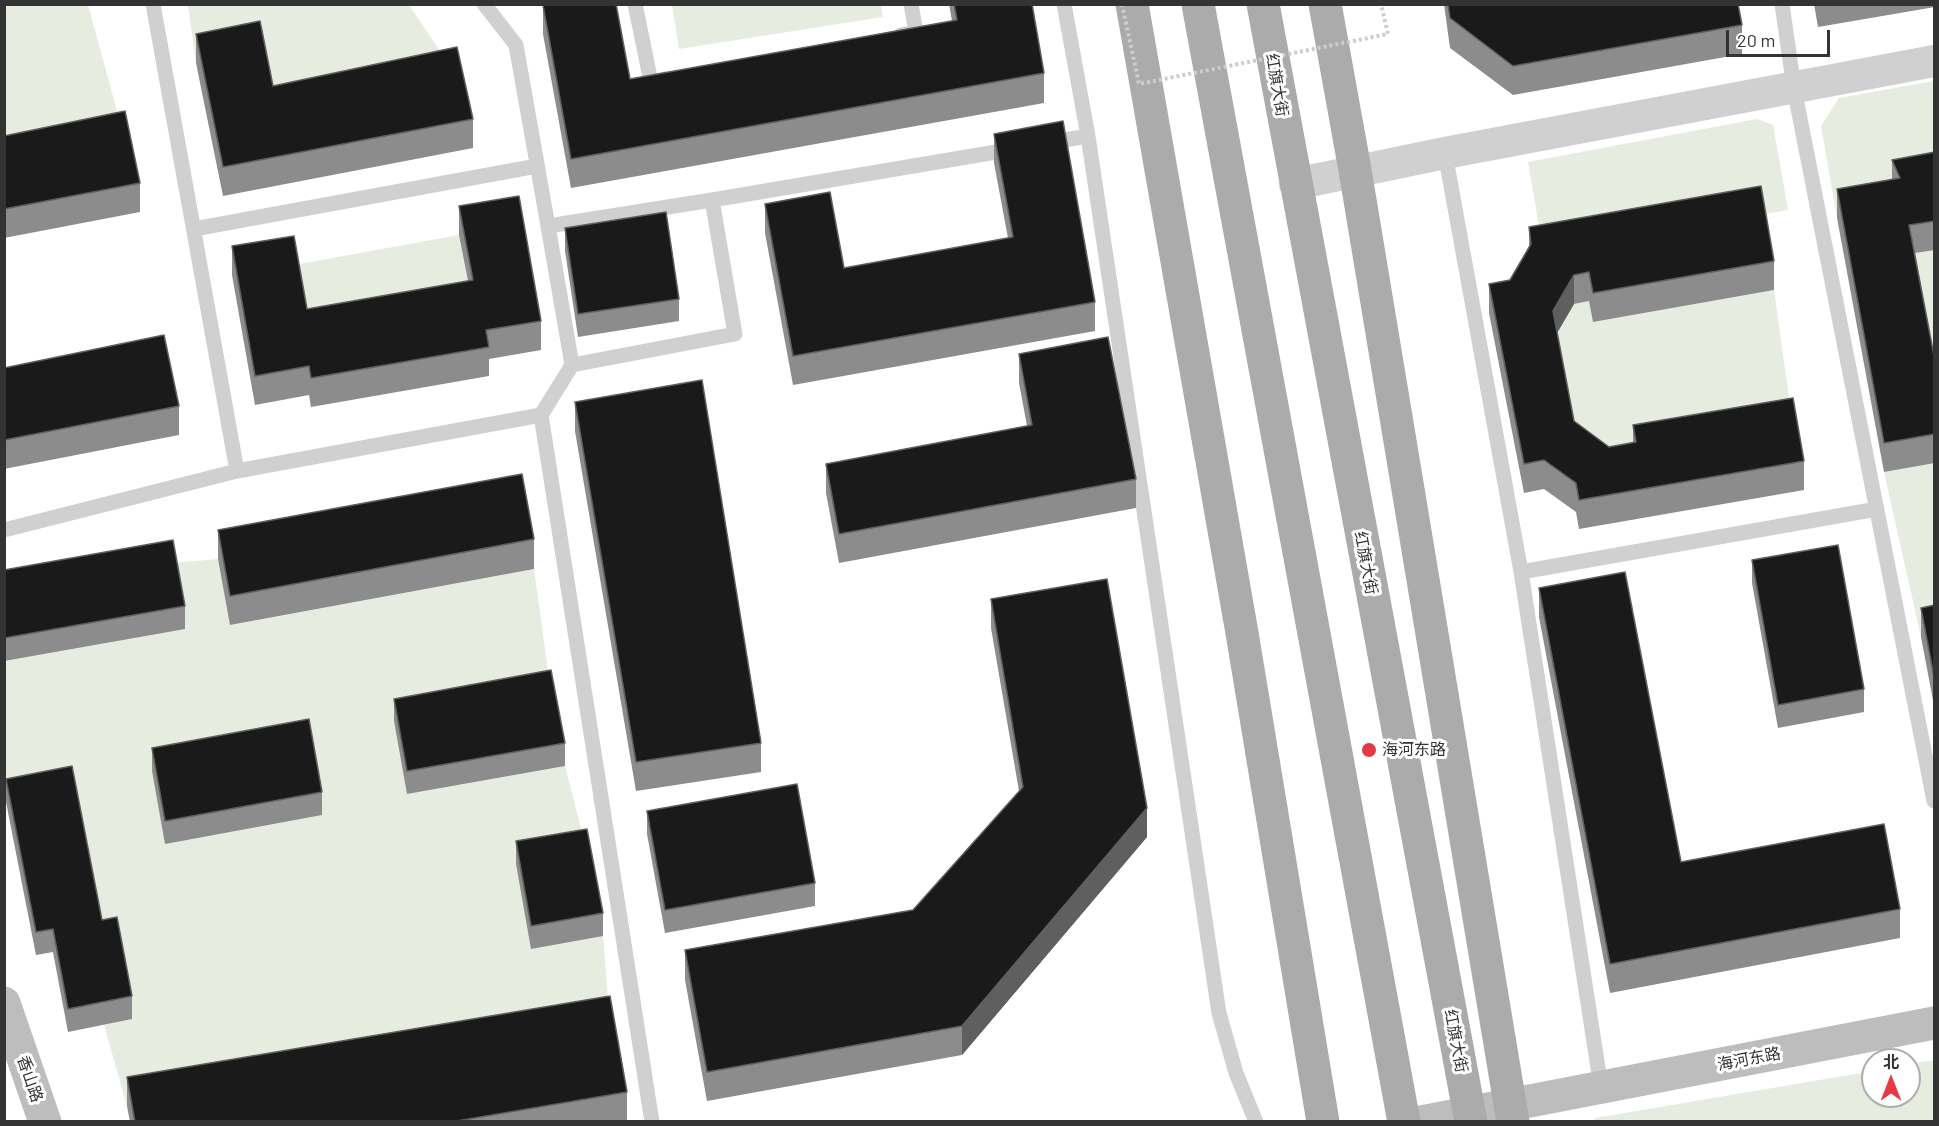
<!DOCTYPE html>
<html>
<head>
<meta charset="utf-8">
<style>
  body { margin:0 }
  #map { position:relative; width:1939px; height:1126px; overflow:hidden; background:#fff; font-family:Barlow,"Noto Sans SC",sans-serif }
  canvas { display:block }
  .frame { position:absolute; inset:0; border:6px solid #333; pointer-events:none }
  .north { position:absolute; left:1861px; top:1048px; width:60px; height:60px; box-sizing:border-box; background:#fff; border:2px solid #adadad; border-radius:50%; rotate:0deg; font-size:16px; font-weight:700; line-height:24px; text-align:center; color:#333 }
  .north::after { content:''; display:block; margin:auto; width:21px; height:27px; background:#e63946; clip-path:polygon(50% 0,100% 100%,50% 72%,0 100%) }
  .scale { position:absolute; left:1726px; top:30px; width:104px; height:27px; box-sizing:border-box; border:3px solid #333; border-top:0; padding-left:8px; font-size:18px; line-height:21px; white-space:nowrap; color:#333; -webkit-text-stroke:4px #fff; paint-order:stroke }
</style>
</head>
<body>
<div id="map">
<canvas width="1939" height="1126"></canvas>
<div class="frame"></div>
<div class="north">北</div>
<div class="scale">20 m</div>
</div>
<script>
const c = document.querySelector('canvas').getContext('2d');
c.lineJoin = 'round';
function fillPath(path, color) { c.fillStyle = color; c.fill(path, 'evenodd'); }
const shape = rows => new Path2D(rows.map(r => 'M' + r).join(''));
function stroke(path, color, width, dash) { c.strokeStyle = color; c.lineWidth = width; c.lineCap = dash ? 'butt' : 'round'; c.setLineDash(dash || []); c.stroke(path); }
function label(font, color, halo, rows, align = 'center') {
  c.font = font + ' Barlow,"Noto Sans SC",sans-serif'; c.lineWidth = 6; c.setLineDash([]); c.textBaseline = 'middle'; c.strokeStyle = halo; c.fillStyle = color; for (const [text, x, y, turn = 0] of rows) {
    c.save(); c.translate(x, y); c.rotate((+turn || 0) * Math.PI / 180); c.textAlign = isNaN(turn) ? turn : align; if (halo) c.strokeText(text, 0, 0); c.fillText(text, 0, 0); c.restore();
  }
}
fillPath(shape([
  [4,5,88,5,125,140,5,166],
  [188,5,409,5,457,76,273,115,196,63],
  [672,5,881,5,883,17,679,49],
  [1934,81,1934,181,1900,207,1837,218,1821,126,1839,98],
  [1757,119,1773,125,1788,210,1544,254,1528,162],
  [459,235,473,309,307,338,294,265],
  [1934,250,1934,390,1909,254],
  [1774,290,1793,427,1634,454,1574,450,1553,340,1574,304,1589,301,1593,322],
  [1934,463,1934,634,1921,637,1884,472],
  [218,559,231,625,534,569,551,693,407,794,565,766,587,852,603,936,610,1025,127,1106,104,1025,132,1018,102,943,71,789,6,802,4,661,173,563],
  [1934,1060,1934,1121,1593,1121,1595,1118,1873,1071,1873,1096,1909,1096,1909,1064]
]), '#e6ecdf');
stroke(shape([
  [153,4,237,471],
  [484,4,516,45,548,226],
  [635,4,651,82,665,79],
  [1064,4,1088,136,1219,1013,1236,1073,1256,1122],
  [1782,4,1794,88,1934,801],
  [901,35,916,32,911,4],
  [1046,143,1088,136],
  [1445,153,1521,572,1601,1087],
  [194,229,537,166],
  [572,365,548,226,712,200],
  [541,415,572,365,735,334,712,200,1014,149],
  [4,530,237,471,541,415,652,1122],
  [1521,572,1877,509]
]), '#d0d0d0', 15);
stroke(shape([
  [1295,184,1445,153,1934,61]
]), '#d0d0d0', 32);
stroke(shape([
  [4,1003,45,1122],
  [1421,1122,1934,1023]
]), '#bdbdbd', 33);
stroke(shape([
  [1132,4,1242,633,1323,1122],
  [1198,4,1404,1122],
  [1263,4,1471,1122],
  [1325,4,1355,170,1513,1122]
]), '#ababab', 33);
stroke(shape([
  [1122,4,1139,84,1388,34,1381,4]
]), '#cdcdcd', 4, [3, 3]);
fillPath(shape([
  [949,4,1032,4,1044,73,1044,103,571,188,543,34,543,5,630,79,952,21],
  [1444,4,1738,4,1742,25,1742,54,1513,95,1450,48],
  [1814,4,1935,4,1935,7,1818,27],
  [196,34,273,86,473,119,473,148,223,196,196,63],
  [994,134,1095,302,1095,331,793,385,765,233,765,204,844,268,1008,238,994,163],
  [4,136,140,183,140,212,4,238],
  [1935,152,1935,250,1915,253,1935,361,1935,463,1884,472,1837,218,1837,189,1892,179,1892,160],
  [459,206,541,321,541,350,489,359,489,376,311,407,309,395,255,405,232,275,232,246,307,309,468,281,459,235],
  [1529,227,1774,261,1774,290,1593,322,1589,301,1574,304,1557,333,1574,421,1609,447,1633,443,1633,425,1804,461,1804,490,1579,529,1576,512,1544,489,1524,493,1489,313,1489,284,1510,280,1529,248],
  [565,228,679,299,679,321,578,337,565,251],
  [1019,354,1136,479,1136,508,839,563,826,493,826,464,1027,426,1019,383],
  [4,368,179,406,179,435,4,469],
  [575,402,761,743,761,772,636,791,575,431],
  [218,530,534,539,534,569,230,625,218,559],
  [1752,560,1864,689,1864,712,1778,728,1752,583],
  [4,570,185,606,185,629,4,661],
  [1539,588,1681,862,1900,909,1900,938,1610,993,1539,617],
  [991,599,1147,837,962,1055,707,1101,685,980,685,950,913,910,1019,791,991,628],
  [1935,605,1935,711,1921,637,1921,608],
  [394,699,565,743,565,766,407,794,394,721],
  [152,748,322,792,322,815,165,844,152,771],
  [6,779,102,920,132,996,132,1019,68,1032,53,952,36,955,6,802],
  [647,811,815,883,815,906,665,933,647,834],
  [516,841,603,913,603,936,531,949,516,864],
  [127,1077,627,1092,627,1121,130,1122,127,1106]
]), '#8c8c8c');
fillPath(shape([
  [1574,275,1574,304,1553,340,1553,311],
  [1147,808,1147,837,962,1055,962,1026]
]), '#5f5f5f');
const building = shape([
  [546,4,616,4,630,79,957,20,954,4,1032,4,1044,73,571,159,543,5,546,4],
  [1448,4,1738,4,1742,25,1513,66,1450,18,1448,4],
  [260,21,273,86,457,47,473,119,223,167,196,34,260,21],
  [125,111,140,183,4,209,4,136,125,111],
  [1063,121,1095,302,793,356,765,204,830,192,844,268,1013,237,994,134,1063,121],
  [1935,152,1935,221,1909,225,1935,361,1935,434,1884,443,1837,189,1900,178,1892,160,1935,152],
  [1761,186,1774,261,1593,293,1589,272,1574,275,1553,311,1574,421,1609,447,1636,442,1633,425,1793,398,1804,461,1579,500,1576,483,1544,460,1524,464,1489,284,1510,280,1531,244,1529,227,1761,186],
  [519,196,541,321,486,330,489,347,311,378,309,366,255,376,232,246,294,236,307,309,473,280,459,206,519,196],
  [666,212,679,299,578,314,565,228,666,212],
  [164,335,179,406,4,440,4,368,164,335],
  [1108,337,1136,479,839,534,826,464,1032,425,1019,354,1108,337],
  [702,380,761,743,636,762,575,402,702,380],
  [522,474,534,539,230,596,218,530,522,474],
  [173,540,185,606,4,638,4,570,173,540],
  [1838,545,1864,689,1778,705,1752,560,1838,545],
  [1625,572,1681,862,1884,824,1900,909,1610,964,1539,588,1625,572],
  [1107,579,1147,808,962,1026,707,1072,685,950,913,910,1023,787,991,599,1107,579],
  [1935,605,1935,682,1921,608,1935,605],
  [551,670,565,743,407,771,394,699,551,670],
  [309,719,322,792,165,821,152,748,309,719],
  [72,766,102,920,117,917,132,996,68,1009,53,929,36,932,6,779,72,766],
  [797,784,815,883,665,910,647,811,797,784],
  [587,829,603,913,531,926,516,841,587,829],
  [610,996,627,1092,451,1122,135,1122,127,1077,610,996]
]);
fillPath(building, '#1a1a1a');
stroke(building, '#5f5f5f', 1.5);
for (const [x, y, r, color] of [
  [1369,750,8,"#e63946"]
]) { const dot = new Path2D(); dot.arc(x, y, r, 0, 2 * Math.PI); c.fillStyle = color; c.fill(dot); stroke(dot, '#fff', 2); }
label('16px', '#333', '#fff', [
  ["红旗大街",1277,85,80],
  ["红旗大街",1366,563,79],
  ["红旗大街",1456,1041,79],
  ["海河东路",1749,1059,-11],
  ["香山路",30,1079,71]
]);
label('16px', '#333', '#fff', [
  ["海河东路",1382,750]
], 'left');
</script>
</body>
</html>
